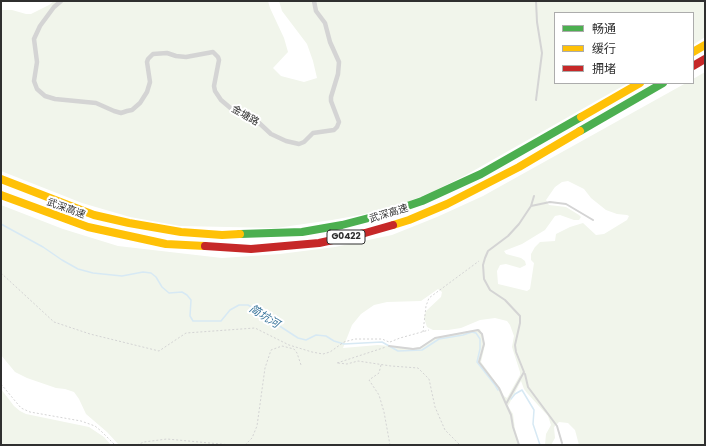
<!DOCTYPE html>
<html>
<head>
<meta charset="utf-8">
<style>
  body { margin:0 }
  #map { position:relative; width:706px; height:446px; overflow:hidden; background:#fff; font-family:Poppins,"Noto Sans SC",sans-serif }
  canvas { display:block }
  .frame { position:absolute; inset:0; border:2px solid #2f2f2f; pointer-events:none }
  .legend { position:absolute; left:554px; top:12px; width:140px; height:72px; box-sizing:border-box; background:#fff; border:1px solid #acacac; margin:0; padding:5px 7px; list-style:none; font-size:12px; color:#2f2f2f }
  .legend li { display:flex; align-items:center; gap:8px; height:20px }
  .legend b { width:20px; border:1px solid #acacac }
</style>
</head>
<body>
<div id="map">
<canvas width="706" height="446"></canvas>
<div class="frame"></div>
<ul class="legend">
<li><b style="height:5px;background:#4caf50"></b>畅通</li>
<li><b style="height:5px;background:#ffc107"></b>缓行</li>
<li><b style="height:5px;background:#c62828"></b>拥堵</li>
</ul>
</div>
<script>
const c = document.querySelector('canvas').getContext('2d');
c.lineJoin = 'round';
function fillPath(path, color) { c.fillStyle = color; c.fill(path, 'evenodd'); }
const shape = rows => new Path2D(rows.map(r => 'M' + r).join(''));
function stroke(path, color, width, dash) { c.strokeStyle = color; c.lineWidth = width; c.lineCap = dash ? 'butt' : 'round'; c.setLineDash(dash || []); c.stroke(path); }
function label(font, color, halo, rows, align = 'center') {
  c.font = font + ' Poppins,"Noto Sans SC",sans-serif'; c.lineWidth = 4; c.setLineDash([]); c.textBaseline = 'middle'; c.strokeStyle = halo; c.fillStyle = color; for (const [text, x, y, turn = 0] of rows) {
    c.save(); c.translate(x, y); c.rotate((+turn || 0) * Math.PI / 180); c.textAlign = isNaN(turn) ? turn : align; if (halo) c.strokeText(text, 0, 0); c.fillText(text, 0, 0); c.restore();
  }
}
fillPath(shape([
  [54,1,268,1,270,8,284,38,288,52,273,68,281,76,304,82,317,78,313,61,307,44,282,11,279,1,705,1,705,37,693,45,693,13,555,13,555,83,628,83,466,175,434,191,405,203,365,214,332,220,276,228,180,226,130,217,82,203,1,171,1,10,12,10,26,14,31,14,49,5],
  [705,72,705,445,579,445,575,430,568,423,559,422,554,427,555,438,551,445,545,445,546,434,551,425,548,416,527,393,524,389,521,381,508,406,513,414,515,429,520,445,119,445,107,432,86,414,79,399,74,392,65,389,56,388,27,378,15,372,1,355,1,205,63,229,118,246,222,258,280,254,335,247,392,235,437,217,483,196,686,83,693,83,693,79],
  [568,181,584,189,591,198,606,210,617,214,627,215,629,216,627,220,604,234,596,235,583,223,570,227,556,234,555,241,540,242,535,247,531,254,531,260,534,263,530,289,527,291,498,284,497,271,500,265,506,264,520,268,526,265,525,261,521,258,506,254,504,251,522,244,545,230,555,216,560,215,574,220,579,220,581,217,579,215,566,207,549,205,546,200,555,187,562,182],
  [438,289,442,292,441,297,426,311,424,318,427,327,433,330,448,330,461,328,480,320,495,318,507,321,510,325,514,336,512,347,520,372,520,375,507,398,504,396,500,388,481,362,485,345,480,329,434,338,420,347,413,348,378,345,343,348,352,325,361,314,374,305,387,302,421,301],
  [1,389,14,406,20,411,26,414,89,427,104,437,111,445,1,445]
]), '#f1f5eb');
stroke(shape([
  [1,224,43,247,62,260,78,269,93,273,122,276,143,272,151,273,156,277,162,287,169,293,182,292,187,295,191,300,190,316,193,321,221,321,230,310,239,305,248,305,255,309,270,322,278,325,298,338,306,340,316,335,326,336,334,341,344,344,382,342,398,351,422,350,439,339,463,335,472,332,476,333,480,339,480,349,477,362,495,385,498,390],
  [511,399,515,394,522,390,534,410,533,424,540,445]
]), '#d7e9f4', 1.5);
stroke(shape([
  [1,273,54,322,90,334,159,351,186,333,255,328,289,345,312,352,323,354,330,352,344,342,355,339,382,339,389,342],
  [423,332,426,306,429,298,479,261],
  [390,342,400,338,429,330],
  [337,363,386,347],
  [338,363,347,364,358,361,391,366,418,368,429,379,435,407,445,430,460,445],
  [381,365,379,373,369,380,379,395,384,412,390,445],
  [1,384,21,408,30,412,81,421,95,426,101,431,115,445],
  [137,445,144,442,167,439,231,445],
  [245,445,252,438,257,426,265,368,271,350,282,346,294,349,297,353,301,365]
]), '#d4d4d4', 1, [2, 2]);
stroke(shape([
  [536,100,542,53,537,22,536,1],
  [531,206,550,202,566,204,593,220],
  [389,346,413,349,420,348,435,338,478,330,482,334,484,344,479,362,499,388,506,404,524,372,516,352,515,345,520,323,520,316,505,300,490,290,484,279,483,265,485,258,488,251,508,236,519,224,531,206,534,196],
  [525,374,528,387,557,426,562,443],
  [506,404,511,415,513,427,519,445]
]), '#d4d4d4', 2);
stroke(shape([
  [61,1,54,7,40,26,34,39,37,62,34,81,37,89,45,96,55,99,96,103,114,111,121,113,127,111,132,110,140,103,147,92,150,82,147,62,148,59,153,54,167,53,176,56,186,57,213,52,218,57,219,60,214,86,215,91,221,100,234,111,257,121,271,134,286,141,299,144,304,142,313,133,334,130,337,127,339,122,331,101,331,97,338,74,339,62,330,42,325,23,316,11,314,1]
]), '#d4d4d4', 4.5);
stroke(shape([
  [580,131,663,83],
  [240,234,302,232,342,225,384,214,422,201,481,174,581,117]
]), '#4caf50', 8);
stroke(shape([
  [693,52,705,45],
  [581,117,640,83],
  [1,179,94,215,129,223,181,232,222,235,240,234],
  [1,195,88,227,166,244,205,246],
  [393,225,409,220,447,204,519,167,580,131]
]), '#ffc107', 8);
stroke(shape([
  [693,66,705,59],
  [205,246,251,249,319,243,365,233,393,225]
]), '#c62828', 8);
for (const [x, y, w] of [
  [346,237,38]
]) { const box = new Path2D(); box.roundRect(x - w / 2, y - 7, w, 14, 3); c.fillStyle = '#fff'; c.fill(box); stroke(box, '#2f2f2f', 1); }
label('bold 9px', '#2f2f2f', null, [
  ["G0422",346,237]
]);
label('10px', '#2f2f2f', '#fff', [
  ["金塘路",245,116,30],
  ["武深高速",66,209,20],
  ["武深高速",389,214,-17]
]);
label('italic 11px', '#357299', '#fff', [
  ["简坑河",264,317,32]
]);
</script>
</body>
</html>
